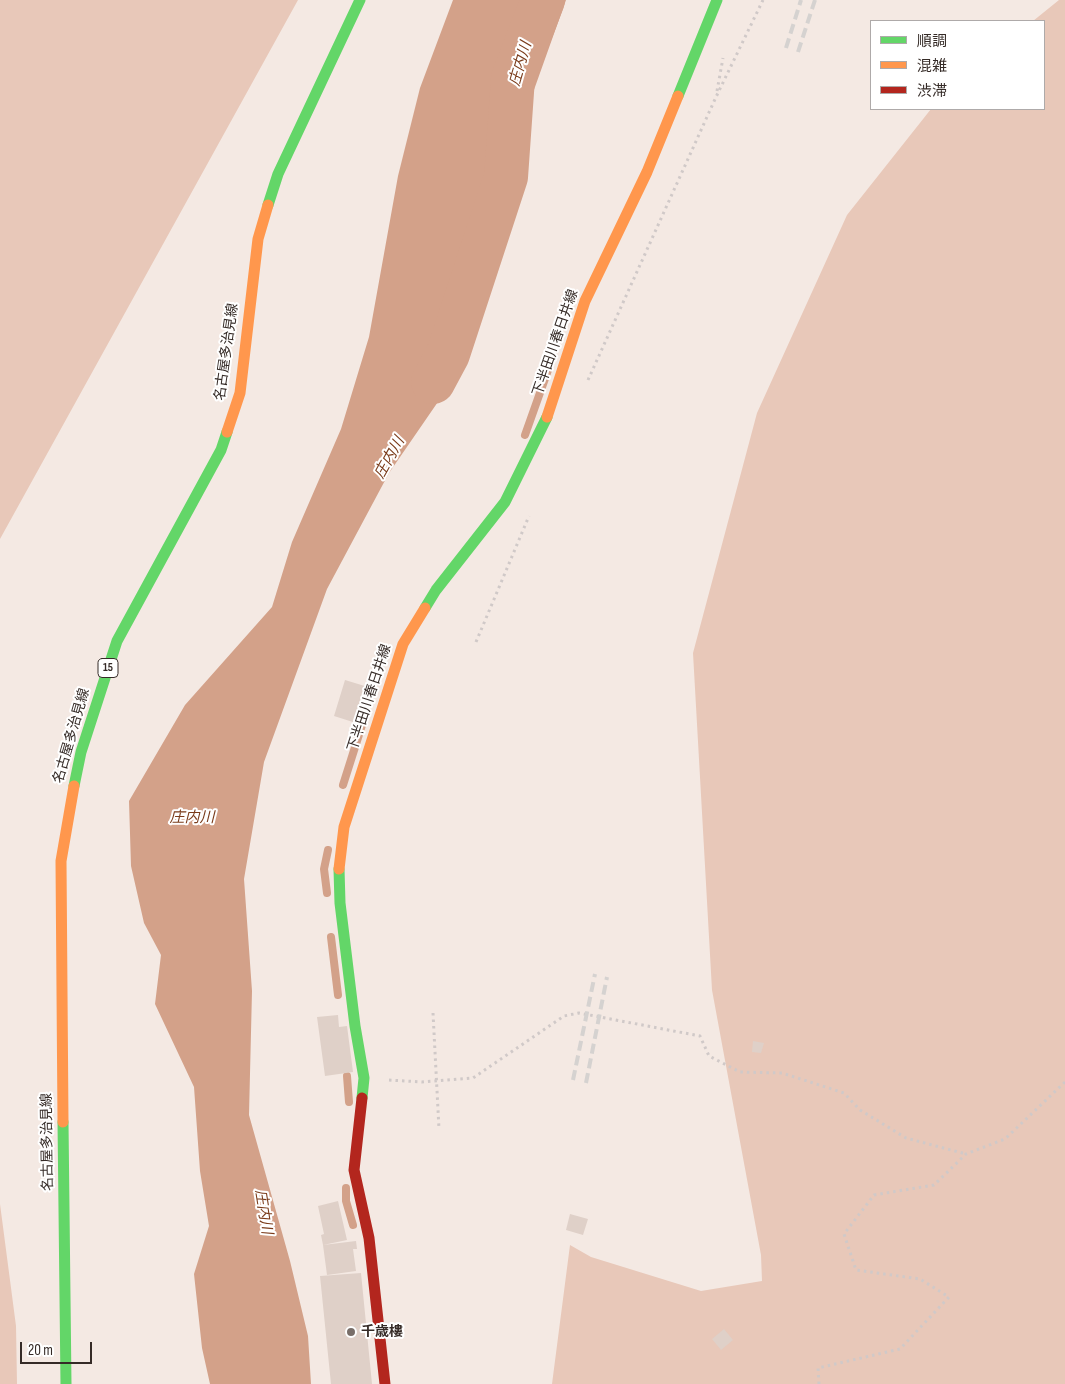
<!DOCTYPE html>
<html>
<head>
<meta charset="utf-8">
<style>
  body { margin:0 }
  #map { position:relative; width:1065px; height:1384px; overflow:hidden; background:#f4e9e3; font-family:"Sofia Sans Condensed","Noto Sans JP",sans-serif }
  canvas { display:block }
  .legend { position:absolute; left:870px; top:20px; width:175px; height:90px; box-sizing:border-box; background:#fff; border:1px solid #aeaaa9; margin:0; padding:6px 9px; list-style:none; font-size:15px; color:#352b27 }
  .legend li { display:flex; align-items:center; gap:10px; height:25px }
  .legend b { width:25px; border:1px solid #aeaaa9 }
  .scale { position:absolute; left:20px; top:1342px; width:72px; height:22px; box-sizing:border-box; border:2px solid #352b27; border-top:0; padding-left:6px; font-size:15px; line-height:18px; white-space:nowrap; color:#352b27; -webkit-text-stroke:4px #fff; paint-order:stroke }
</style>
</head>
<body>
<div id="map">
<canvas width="1065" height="1384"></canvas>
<ul class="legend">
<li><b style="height:6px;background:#63d668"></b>順調</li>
<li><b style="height:6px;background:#ff974d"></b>混雑</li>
<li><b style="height:6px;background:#b3261e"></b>渋滞</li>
</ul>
<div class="scale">20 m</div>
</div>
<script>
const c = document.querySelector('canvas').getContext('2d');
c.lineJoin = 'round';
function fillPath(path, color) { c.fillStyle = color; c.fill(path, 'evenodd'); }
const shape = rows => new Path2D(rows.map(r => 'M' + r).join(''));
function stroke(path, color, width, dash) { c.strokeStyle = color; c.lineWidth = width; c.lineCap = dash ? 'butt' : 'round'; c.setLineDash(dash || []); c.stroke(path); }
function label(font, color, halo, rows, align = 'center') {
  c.font = font + ' "Sofia Sans Condensed","Noto Sans JP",sans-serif'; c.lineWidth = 4; c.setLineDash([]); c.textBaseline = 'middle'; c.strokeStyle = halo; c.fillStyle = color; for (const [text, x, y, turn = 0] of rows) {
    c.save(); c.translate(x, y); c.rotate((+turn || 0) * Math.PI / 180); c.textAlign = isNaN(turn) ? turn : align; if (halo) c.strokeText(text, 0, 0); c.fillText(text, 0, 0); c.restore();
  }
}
fillPath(shape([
  [0,0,298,0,0,539],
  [1059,0,1065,0,1065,1384,552,1384,570,1245,591,1257,701,1291,762,1281,761,1255,712,990,693,653,757,413,847,215,931,109,1044,109,1044,21,1033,21],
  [0,1204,16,1326,17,1384,0,1384]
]), '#e8c8b9');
fillPath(shape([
  [453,0,566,0,468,275,442,396,389,473,327,589,264,762,244,879,252,991,249,1115,290,1261,308,1336,311,1384,210,1384,202,1348,194,1274,209,1226,200,1171,194,1087,155,1004,161,955,144,923,131,866,129,801,185,705,272,607,292,542,341,429,369,337,398,176,420,88]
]), '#d3a189');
stroke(shape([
  [525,435,552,359],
  [343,785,363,722],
  [327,893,324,869,328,850],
  [331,937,338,995],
  [347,1076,349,1102],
  [346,1188,346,1201,353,1225]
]), '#d3a189', 8);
stroke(shape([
  [433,382,448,354,506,177,513,78,543,0]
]), '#d3a189', 44);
fillPath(shape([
  [345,680,368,687,356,723,334,716],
  [338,1015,339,1027,347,1026,353,1072,325,1076,317,1017],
  [753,1041,764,1043,761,1053,752,1052],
  [338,1201,347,1240,323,1245,321,1235,324,1234,318,1206],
  [570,1214,588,1219,583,1235,566,1230],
  [356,1241,357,1249,353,1249,356,1271,327,1275,323,1245],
  [361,1273,372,1384,331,1384,320,1276],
  [724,1329,733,1340,721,1350,712,1339]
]), '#dfd0c8');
stroke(shape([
  [717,91,723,58],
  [588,380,716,97,763,0],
  [476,642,529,516],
  [433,1013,439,1129],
  [389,1080,422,1082,473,1078,564,1016,579,1013,700,1036,709,1056,740,1072,782,1073,844,1093,860,1110,906,1138,966,1154],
  [819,1384,818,1368,900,1349,949,1297,920,1279,856,1270,844,1234,874,1195,934,1185,966,1154,1005,1139,1065,1082]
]), '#d0c9c8', 3, [2.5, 4]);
stroke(shape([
  [678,96,717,0],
  [268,205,278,174,360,0],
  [425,608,436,590,505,502,547,417],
  [74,786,81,752,117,641,221,450,227,432],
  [339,869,340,903,355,1026,364,1078,362,1098],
  [63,1122,66,1384]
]), '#63d668', 11);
stroke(shape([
  [547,417,585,301,647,172,678,96],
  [227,432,240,393,258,239,268,205],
  [339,869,344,827,403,644,425,608],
  [63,1122,61,861,74,786]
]), '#ff974d', 11);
stroke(shape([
  [362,1098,354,1170,369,1238,385,1384]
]), '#b3261e', 11);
stroke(shape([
  [786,48,801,0],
  [798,52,815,0],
  [573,1080,595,974],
  [586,1083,607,977]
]), '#d5d2d0', 4, [10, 5]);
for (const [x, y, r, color] of [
  [351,1332,5,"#786e69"]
]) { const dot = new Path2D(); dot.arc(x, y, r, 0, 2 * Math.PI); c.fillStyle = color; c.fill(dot); stroke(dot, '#fff', 2); }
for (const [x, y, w] of [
  [108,668,20]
]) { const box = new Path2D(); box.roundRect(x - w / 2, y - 9.5, w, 19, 4); c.fillStyle = '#fff'; c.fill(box); stroke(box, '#352b27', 1); }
label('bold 12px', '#352b27', null, [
  ["15",108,668]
]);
label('14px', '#352b27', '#fff', [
  ["下半田川春日井線",556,343,-71],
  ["名古屋多治見線",227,352,-82],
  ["下半田川春日井線",370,698,-72],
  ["名古屋多治見線",72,736,-74],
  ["名古屋多治見線",48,1142,-91]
]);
label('bold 14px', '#352b27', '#fff', [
  ["千歳樓",361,1332]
], 'left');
label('italic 15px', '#7a3b1a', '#fff', [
  ["庄内川",521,64,-74],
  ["庄内川",390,458,-61],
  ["庄内川",192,818],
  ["庄内川",263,1212,81]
]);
</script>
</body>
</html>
